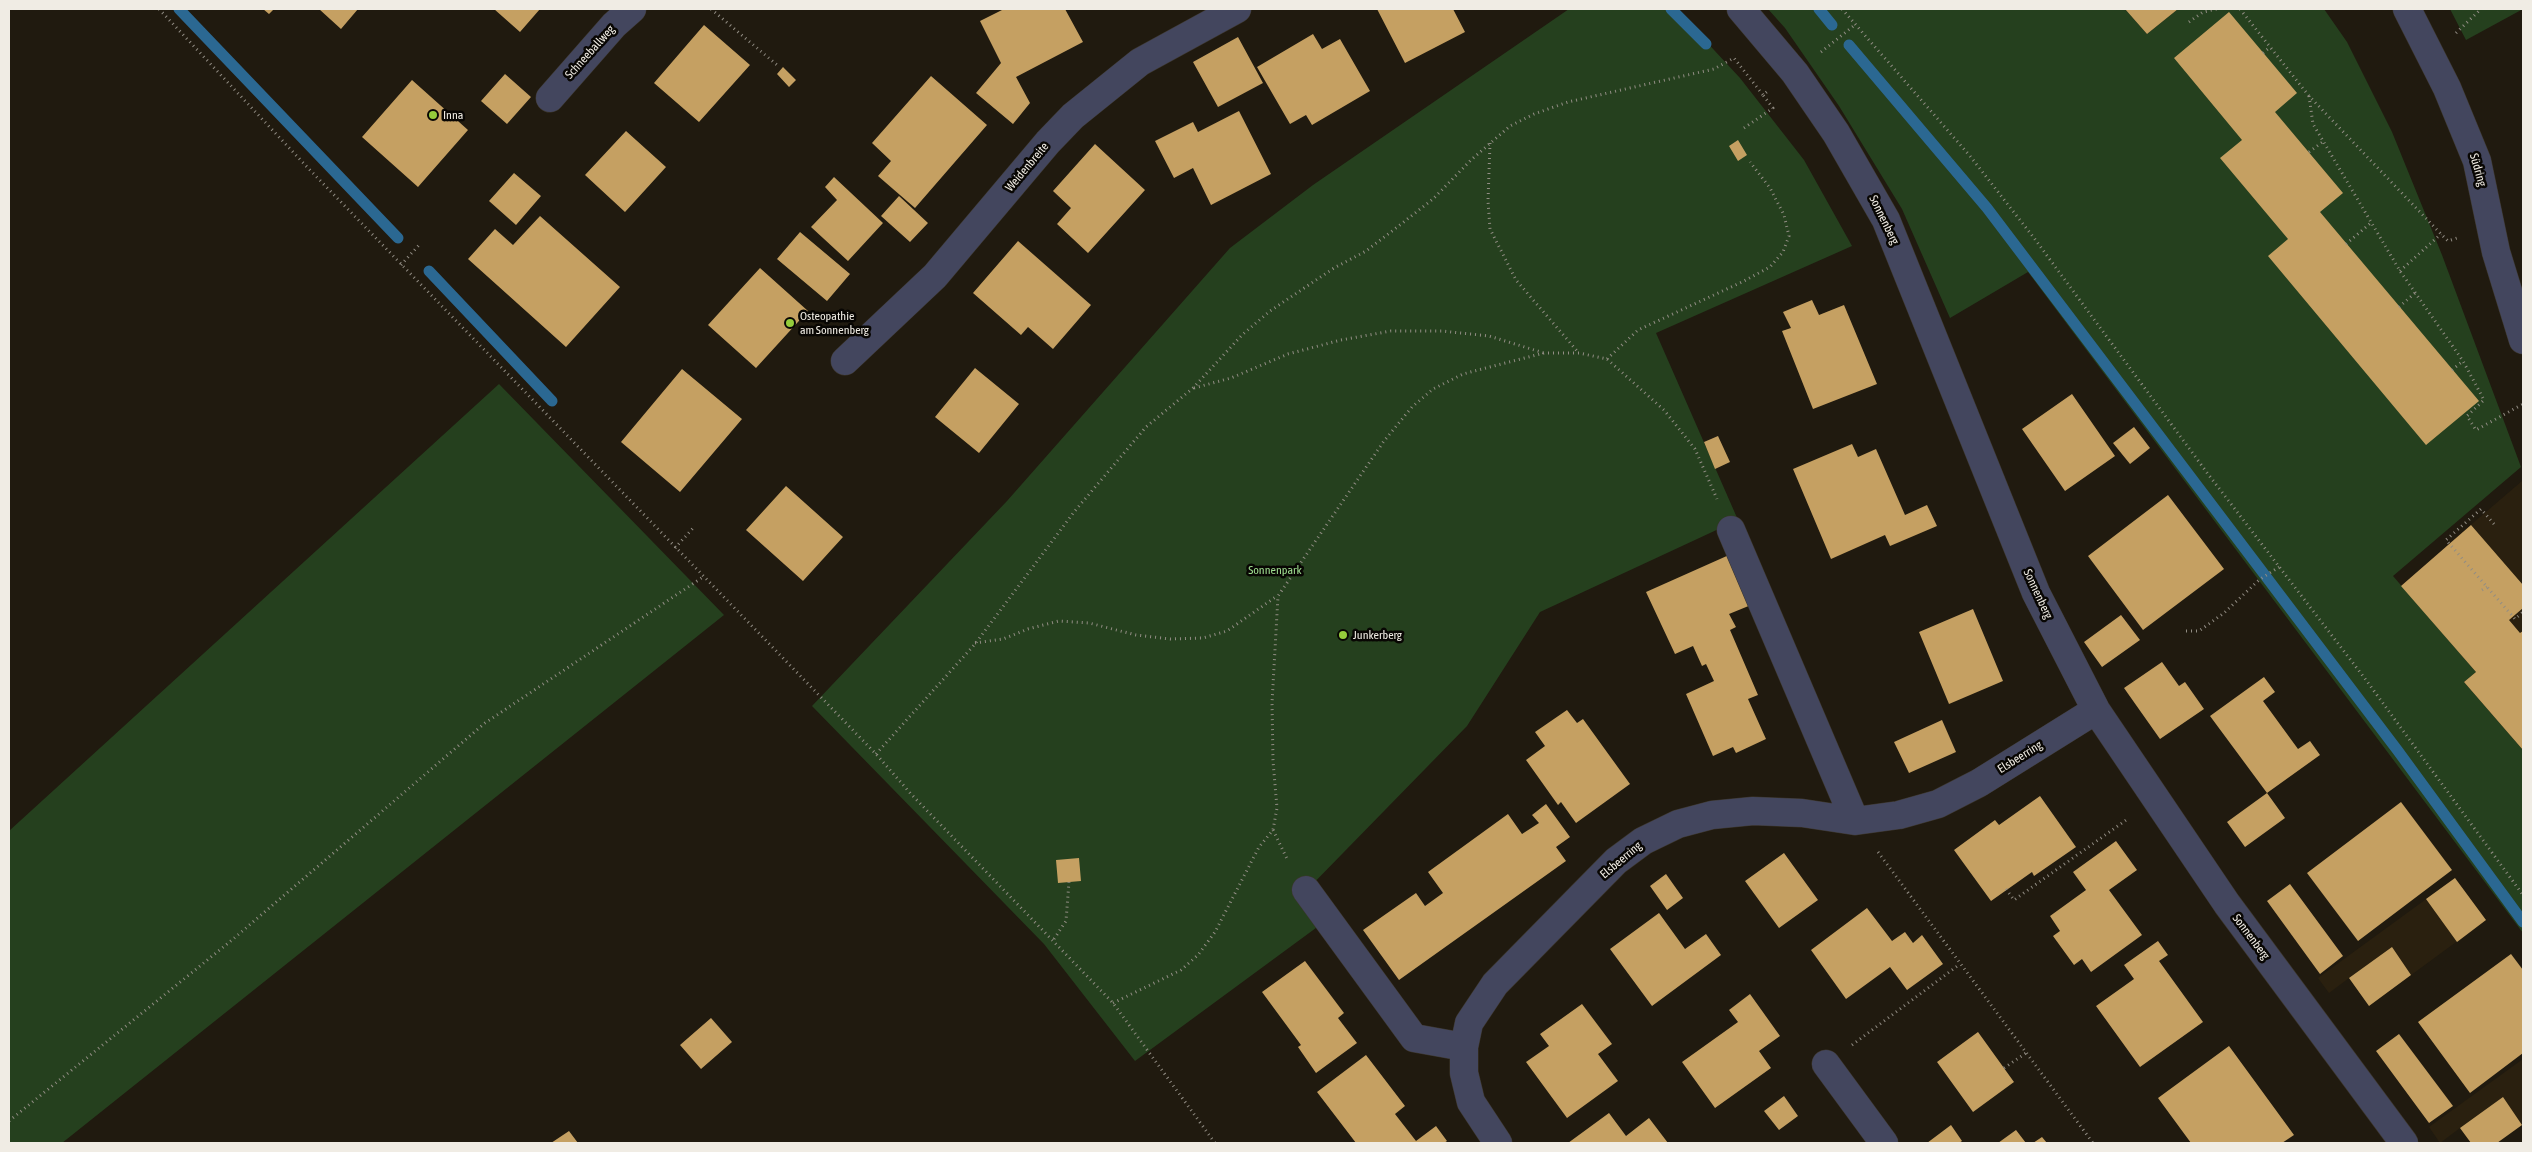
<!DOCTYPE html>
<html>
<head>
<meta charset="utf-8">
<style>
  body { margin:0 }
  #map { position:relative; width:2532px; height:1152px; overflow:hidden; background:#201a0f; font-family:"Asap Condensed",sans-serif }
  canvas { display:block }
  .frame { position:absolute; inset:0; border:10px solid #f0ece4; pointer-events:none }
</style>
</head>
<body>
<div id="map">
<canvas width="2532" height="1152"></canvas>
<div class="frame"></div>
</div>
<script>
const c = document.querySelector('canvas').getContext('2d');
c.lineJoin = 'round';
function fillPath(path, color) { c.fillStyle = color; c.fill(path, 'evenodd'); }
const shape = rows => new Path2D(rows.map(r => 'M' + r).join(''));
function stroke(path, color, width, dash) { c.strokeStyle = color; c.lineWidth = width; c.lineCap = dash ? 'butt' : 'round'; c.setLineDash(dash || []); c.stroke(path); }
function label(font, color, halo, rows, align = 'center') {
  c.font = font + ' "Asap Condensed",sans-serif'; c.lineWidth = 5; c.setLineDash([]); c.textBaseline = 'middle'; c.strokeStyle = halo; c.fillStyle = color; for (const [text, x, y, turn = 0] of rows) {
    c.save(); c.translate(x, y); c.rotate((+turn || 0) * Math.PI / 180); c.textAlign = isNaN(turn) ? turn : align; if (halo) c.strokeText(text, 0, 0); c.fillText(text, 0, 0); c.restore();
  }
}
fillPath(shape([
  [2522,481,2523,484,2523,663,2507,644,2520,633,2445,547],
  [2455,878,2486,920,2369,1006,2349,978,2329,993,2318,978],
  [2523,1059,2523,1124,2497,1143,2471,1143,2460,1128,2440,1143,2429,1127]
]), '#2a200f');
fillPath(shape([
  [1569,9,1676,9,1740,78,1804,160,1852,246,1656,333,1738,520,1540,612,1467,726,1302,895,1320,925,1135,1061,1044,944,812,706,1007,501,1230,248,1313,185],
  [1768,9,2125,9,2147,34,2178,9,2324,9,2347,42,2392,132,2442,255,2521,467,2393,576,2476,672,2464,682,2523,750,2523,933,2028,272,1950,318,1902,209,1839,106,1785,28],
  [2450,9,2523,9,2466,40],
  [499,384,724,615,62,1143,9,1143,9,831]
]), '#25401e');
stroke(shape([
  [179,9,398,238],
  [1671,9,1706,44],
  [1819,9,1832,25],
  [1849,45,1987,208,2398,751,2523,922],
  [429,271,552,401]
]), '#2b6892', 11);
fillPath(shape([
  [263,9,274,9,269,14],
  [319,9,358,9,341,29],
  [494,9,540,9,520,32],
  [1004,9,1065,9,1083,42,1016,77,1030,103,1013,124,976,93,1001,63,980,21],
  [1377,9,1453,9,1465,32,1405,63],
  [2125,9,2178,9,2147,34],
  [2229,12,2297,93,2275,112,2343,193,2320,212,2479,401,2426,445,2268,256,2288,239,2220,158,2242,140,2174,58],
  [704,25,750,65,699,122,654,83],
  [1313,34,1322,49,1340,39,1370,91,1312,125,1306,115,1290,124,1257,67],
  [1238,37,1263,83,1218,107,1193,62],
  [783,67,796,80,789,87,777,74],
  [505,74,531,97,507,124,481,101],
  [931,76,987,125,915,208,878,176,891,161,872,143],
  [412,80,468,130,418,187,362,137],
  [1239,111,1271,174,1211,205,1193,168,1174,178,1155,141,1193,122,1198,132],
  [626,131,666,167,625,212,585,175],
  [1738,140,1747,155,1738,161,1729,146],
  [1095,144,1145,190,1088,253,1057,224,1071,208,1053,191],
  [514,173,541,196,516,225,489,201],
  [834,177,883,223,848,261,811,227,837,200,825,187],
  [899,196,928,223,910,242,881,216],
  [540,216,620,287,566,347,468,259,495,229,513,245],
  [800,232,850,274,827,301,777,259],
  [1018,241,1091,305,1053,349,1028,327,1021,335,973,293],
  [760,268,808,311,756,368,708,325],
  [1812,300,1819,315,1844,305,1877,384,1813,409,1782,331,1791,328,1783,312],
  [975,368,1019,404,979,453,935,417],
  [682,369,742,419,680,492,621,442],
  [2072,394,2115,456,2065,491,2022,429],
  [2134,427,2150,448,2130,464,2113,443],
  [1718,436,1730,462,1715,469,1704,442],
  [1852,444,1858,457,1876,449,1905,515,1927,505,1937,526,1890,546,1885,535,1831,559,1793,469],
  [786,486,843,537,803,581,746,530],
  [2168,495,2224,569,2143,630,2088,556],
  [2471,525,2523,585,2523,608,2509,620,2520,633,2523,631,2523,750,2464,682,2476,672,2401,586],
  [1729,555,1751,605,1729,614,1736,627,1730,630,1758,695,1748,699,1766,739,1736,753,1733,747,1713,756,1686,694,1714,681,1706,664,1702,666,1693,646,1675,654,1646,592],
  [1973,609,2003,681,1949,704,1919,632],
  [2121,615,2140,640,2102,667,2084,642],
  [2162,662,2179,686,2185,682,2204,709,2160,739,2124,688],
  [2264,677,2275,692,2263,701,2298,749,2310,741,2320,755,2267,793,2210,716],
  [1567,710,1577,723,1583,719,1630,784,1576,823,1561,802,1558,805,1526,760,1545,746,1535,732],
  [1942,720,1956,752,1909,773,1894,742],
  [2267,793,2285,818,2245,847,2227,822],
  [2040,796,2076,847,2034,876,2032,872,1991,901,1954,850,1995,820,1999,825],
  [2401,802,2452,870,2358,941,2307,873],
  [1546,804,1570,837,1556,847,1566,861,1399,980,1363,930,1416,893,1425,906,1443,893,1428,872,1508,814,1522,834,1539,823,1532,815],
  [2116,841,2137,870,2109,890,2142,935,2091,972,2082,959,2074,965,2053,936,2060,931,2050,916,2086,890,2073,872],
  [1784,853,1818,900,1779,928,1745,881],
  [1079,858,1081,881,1058,883,1056,860],
  [1666,874,1683,898,1667,910,1650,886],
  [2455,878,2486,920,2457,942,2426,899],
  [2290,884,2343,956,2320,974,2267,901],
  [1867,908,1892,941,1905,932,1913,943,1922,935,1943,964,1907,990,1890,967,1846,999,1811,950],
  [1659,913,1685,949,1706,934,1721,955,1652,1006,1610,949],
  [2158,941,2168,955,2159,961,2203,1022,2140,1067,2096,1006,2134,979,2124,965],
  [2392,947,2411,975,2369,1006,2349,978],
  [2511,954,2523,970,2523,1053,2470,1093,2418,1022],
  [1305,961,1344,1013,1338,1018,1357,1043,1316,1073,1298,1047,1301,1045,1262,992],
  [1750,994,1780,1036,1759,1051,1771,1068,1715,1108,1682,1062,1738,1022,1729,1010],
  [1582,1004,1612,1044,1598,1054,1618,1081,1567,1118,1526,1062,1549,1046,1540,1034],
  [711,1018,732,1042,701,1069,680,1045],
  [1978,1032,2014,1082,1973,1112,1937,1062],
  [2399,1034,2453,1106,2429,1123,2376,1051],
  [2229,1046,2294,1135,2282,1143,2191,1143,2158,1098],
  [1366,1055,1405,1106,1395,1114,1416,1141,1436,1126,1447,1141,1444,1143,1356,1143,1317,1092],
  [1784,1096,1798,1116,1779,1130,1764,1111],
  [2503,1097,2522,1125,2497,1143,2471,1143,2460,1128],
  [1609,1113,1626,1136,1649,1118,1668,1143,1568,1143],
  [1951,1125,1962,1141,1959,1143,1927,1143],
  [2016,1130,2026,1143,1998,1143],
  [569,1131,578,1143,551,1143],
  [2042,1137,2047,1143,2033,1143]
]), '#c5a062');
const minor = shape([
  [1741,9,1795,73,1836,133,1886,220,2036,593,2096,710,2227,904,2404,1143],
  [2407,9,2447,88,2477,161,2496,252,2523,340],
  [550,98,614,25,632,9],
  [845,361,935,276,1048,142,1073,116,1140,62,1237,9],
  [1731,530,1855,821],
  [1306,890,1414,1038,1464,1047],
  [1826,1064,1884,1143],
  [1498,1143,1471,1102,1464,1073,1464,1047,1469,1023,1495,984,1616,861,1643,841,1678,824,1712,815,1753,811,1802,813,1855,821,1899,815,1938,804,1979,783,2096,710]
]);
stroke(minor, '#3d372d', 29);
stroke(shape([
  [159,9,308,168,876,754,911,794,1113,1003,1215,1143],
  [711,9,777,65],
  [1842,9,1970,156,2034,238,2208,474,2366,680,2523,895],
  [2240,9,2309,96,2441,234,2448,241,2460,237],
  [2189,22,2203,12,2217,9],
  [2456,33,2481,9],
  [1821,52,1856,24],
  [2263,53,2270,47],
  [2309,96,2313,124,2400,271,2463,361,2484,400,2467,416,2476,430,2523,404],
  [1744,128,1773,108,1763,95],
  [1490,143,1488,201,1490,229,1516,280,1578,352],
  [2309,152,2324,141],
  [2346,244,2372,222],
  [401,265,419,245],
  [2400,271,2441,234],
  [2399,307,2415,293],
  [1607,359,1638,330,1742,282,1770,267,1783,252,1789,236,1784,215,1770,188,1750,162],
  [2452,370,2463,361],
  [1194,388,1231,378,1288,354,1341,340,1391,331,1442,331,1489,336,1544,353],
  [2494,524,2481,509,2446,540,2515,619,2523,612],
  [675,548,694,527],
  [2482,590,2487,587],
  [2186,631,2199,631,2224,613,2259,580,2279,567],
  [975,643,1003,639,1028,629,1059,621,1089,623,1136,635,1170,639,1203,638,1227,631,1277,596],
  [876,754,975,644,1074,512,1146,427,1193,388,1242,335,1270,311,1334,268,1366,251,1396,228,1433,199,1471,160,1510,126,1534,114,1568,102,1714,69,1734,58,1763,95,1768,91],
  [1273,830,1288,861],
  [1878,852,2093,1143],
  [2006,889,2014,900,2129,818],
  [1054,939,1066,921,1069,882],
  [1113,1003,1181,970,1198,955,1215,932,1259,847,1273,830,1277,808,1273,761,1272,703,1278,596,1384,441,1412,407,1433,389,1463,374,1544,353,1579,353,1607,359,1664,410,1695,449,1717,499],
  [1852,1045,1960,964],
  [2004,1068,2026,1053],
  [9,1121,232,940,485,723,703,577]
]), '#928d84', 3, [1, 4]);
stroke(minor, '#43465e', 28);
for (const [x, y, r, color] of [
  [433,115,5,"#95cc3b"],
  [790,323,5,"#95cc3b"],
  [1343,635,5,"#95cc3b"]
]) { const dot = new Path2D(); dot.arc(x, y, r, 0, 2 * Math.PI); c.fillStyle = color; c.fill(dot); stroke(dot, '#080603', 2); }
label('12px', '#f0ece4', '#080603', [
  ["Schneeballweg",590,52,-48],
  ["Weidenbreite",1027,167,-50],
  ["Südring",2478,170,74],
  ["Sonnenberg",1884,220,64],
  ["Sonnenberg",2038,594,65],
  ["Elsbeerring",2020,757,-32],
  ["Elsbeerring",1621,860,-40],
  ["Sonnenberg",2251,937,53]
]);
label('12px', '#f0ece4', '#080603', [
  ["Inna",443,115],
  ["Osteopathie",800,316],
  ["am Sonnenberg",800,330],
  ["Junkerberg",1353,635]
], 'left');
label('12px', '#9edc8f', '#080603', [
  ["Sonnenpark",1275,570]
]);
</script>
</body>
</html>
